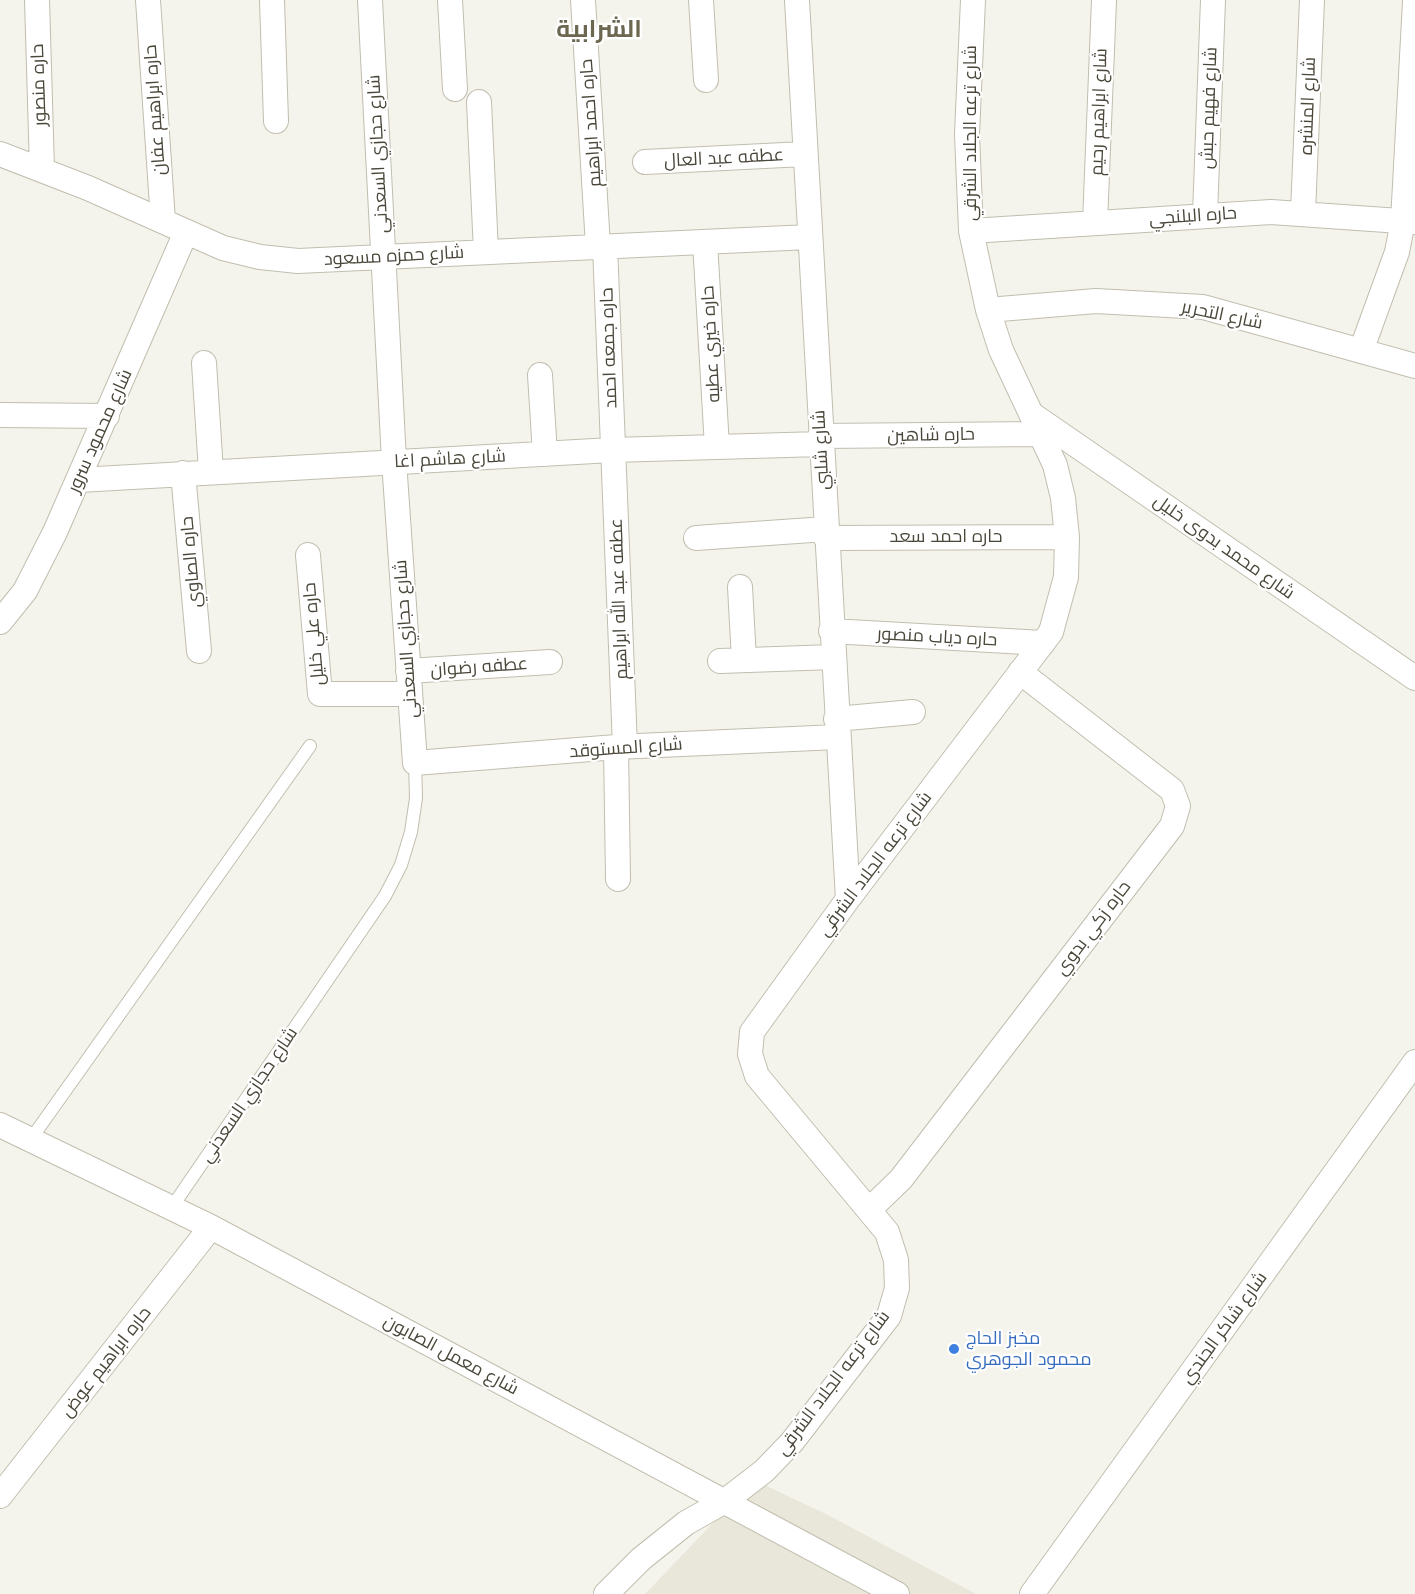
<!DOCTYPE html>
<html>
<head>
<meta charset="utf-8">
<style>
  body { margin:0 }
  canvas { display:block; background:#f5f4ec }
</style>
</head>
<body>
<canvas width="1415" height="1594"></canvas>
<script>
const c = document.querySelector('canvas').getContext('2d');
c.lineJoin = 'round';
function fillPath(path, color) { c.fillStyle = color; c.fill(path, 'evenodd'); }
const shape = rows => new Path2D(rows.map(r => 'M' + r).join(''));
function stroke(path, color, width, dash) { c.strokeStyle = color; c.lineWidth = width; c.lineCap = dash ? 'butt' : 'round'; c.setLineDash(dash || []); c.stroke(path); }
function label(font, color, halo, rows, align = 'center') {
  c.font = font + ' Quicksand,Cairo,sans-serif'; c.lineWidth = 4.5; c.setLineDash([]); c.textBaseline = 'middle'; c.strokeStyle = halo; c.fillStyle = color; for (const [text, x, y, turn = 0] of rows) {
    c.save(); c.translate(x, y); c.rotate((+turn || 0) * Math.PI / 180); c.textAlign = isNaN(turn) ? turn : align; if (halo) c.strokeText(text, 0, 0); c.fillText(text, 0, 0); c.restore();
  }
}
fillPath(shape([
  [754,1480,828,1515,976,1594,645,1594]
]), '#e9e7da');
const service = shape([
  [31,1139,310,746],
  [172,1207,385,896,401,865,411,832,416,798,415,763]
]);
const minor = shape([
  [37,0,42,169],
  [148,0,163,221],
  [272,0,276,121],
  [370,0,394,461,415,763,616,747,837,737],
  [450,0,455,89],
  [583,0,598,246],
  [701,0,706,80],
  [797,0,848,899],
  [479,102,486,252],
  [0,154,88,188,223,248,260,257,298,261,809,237],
  [645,162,804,154],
  [1303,212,1312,0],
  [1205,215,1213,0],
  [1095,223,1104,0],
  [971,231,1271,212,1415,222],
  [705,242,717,447],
  [605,246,625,747],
  [988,310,1096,301,1203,307,1415,366],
  [1361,351,1397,252,1403,221,1415,2],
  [204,363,211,472],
  [540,375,545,454],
  [0,415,107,416],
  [1034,416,1415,678],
  [820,436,1041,434],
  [183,473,199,651],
  [79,480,612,450,821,444],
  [696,538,826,529],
  [826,538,1067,537],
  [308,555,320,694,410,694],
  [740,587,744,660],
  [0,622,25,591,55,532,186,232],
  [831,631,1043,643],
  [720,661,833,657],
  [408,671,550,662],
  [836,719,913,712],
  [616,747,618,879],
  [0,1125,211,1227,897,1594],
  [870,1209,901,1179,1172,826,1178,806,1172,790,1020,672],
  [0,1496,211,1227],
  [606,1594,641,1559,686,1523,725,1501,764,1471,792,1442,889,1316,897,1288,896,1260,887,1232,757,1076,750,1054,752,1032,848,899,1051,632,1066,577,1067,537,1063,498,1055,465,1001,350,988,310,971,231,967,134,973,0],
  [1032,1594,1415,1062]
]);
stroke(service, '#c1beaf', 14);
stroke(minor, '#c1beaf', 26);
stroke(service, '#fff', 12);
stroke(minor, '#fff', 24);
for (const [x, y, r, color] of [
  [954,1349,6,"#3f7fe0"]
]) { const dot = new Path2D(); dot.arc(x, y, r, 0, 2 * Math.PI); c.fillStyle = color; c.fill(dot); stroke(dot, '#fff', 2); }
label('18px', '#4a473a', '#fff', [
  ["حاره منصور",39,85,-92],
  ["شارع المنشره",1308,106,-88],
  ["شارع فهيم حبش",1209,108,-88],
  ["حاره ابراهيم عفان",155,110,-94],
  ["شارع ابراهيم رحيم",1099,112,-88],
  ["حاره احمد ابراهيم",591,123,-94],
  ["شارع ترعه الجلاد الشرقي",971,133,-90],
  ["شارع حجازي السعدني",378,154,-93],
  ["عطفه عبد العال",724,158,-3],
  ["حاره البلنجي",1193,216,-4],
  ["شارع حمزه مسعود",394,256,-3],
  ["شارع التحرير",1222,315,12],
  ["حاره خيري عطيه",711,344,-93],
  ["حاره جمعه احمد",609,348,-92],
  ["شارع محمود سرور",100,431,-66],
  ["حاره شاهين",931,435,-1],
  ["شارع شلبي",821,450,-93],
  ["شارع هاشم اغا",450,459,-3],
  ["حاره احمد سعد",946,537],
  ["شارع محمد بدوى خليل",1224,547,35],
  ["حاره الصاوي",191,562,-95],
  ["عطفه عبد الله ابراهيم",619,599,-92],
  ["حاره علي خليل",314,634,-95],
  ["حاره دياب منصور",937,637,3],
  ["شارع حجازي السعدني",406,639,-94],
  ["عطفه رضوان",479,667,-4],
  ["شارع المستوقد",626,748,-4],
  ["شارع ترعه الجلاد الشرقي",875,864,-53],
  ["حاره زكي بدوي",1093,928,-53],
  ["شارع حجازي السعدني",249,1095,-56],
  ["شارع شاكر الجندي",1224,1328,-54],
  ["شارع معمل الصابون",451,1355,28],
  ["حاره ابراهيم عوض",106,1362,-52],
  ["شارع ترعه الجلاد الشرقي",833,1383,-53]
]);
label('18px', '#366cbe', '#fff', [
  ["مخبز الحاج",966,1339],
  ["محمود الجوهري",966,1360]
], 'left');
label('bold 24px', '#6c6751', '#fff', [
  ["الشرابية",599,30]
]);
</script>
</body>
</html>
